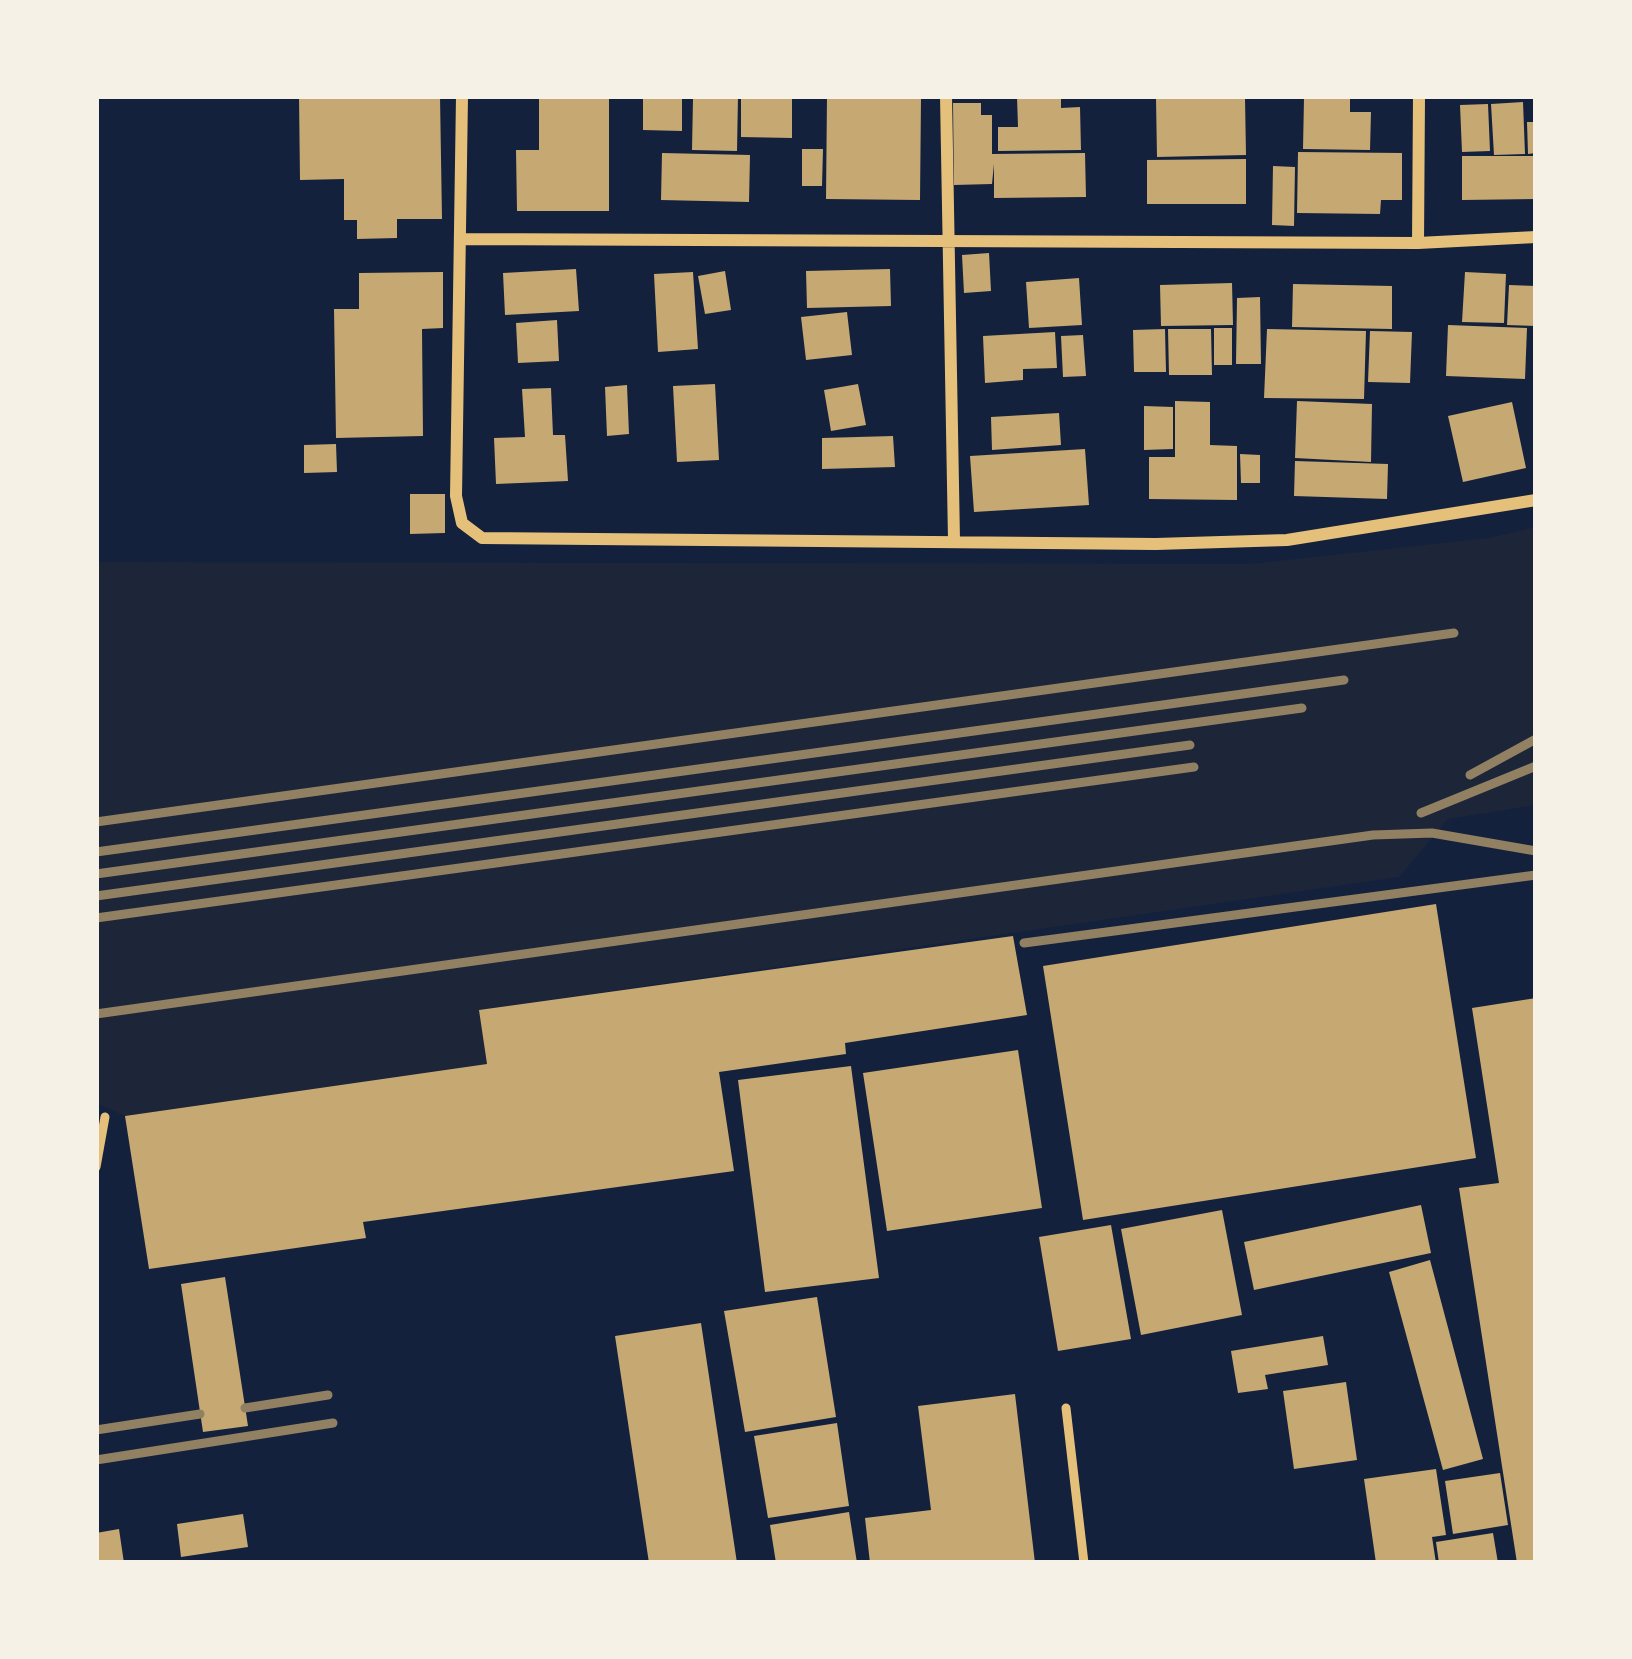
<!DOCTYPE html>
<html>
<head>
<meta charset="utf-8">
<style>
  body { margin:0 }
  #map { position:relative; width:1632px; height:1659px; overflow:hidden; background:#14213d; font-family:"DM Sans",sans-serif }
  canvas { display:block }
  .frame { position:absolute; inset:0; border:99px solid #f6f1e7; pointer-events:none }
</style>
</head>
<body>
<div id="map">
<canvas width="1632" height="1659"></canvas>
<div class="frame"></div>
</div>
<script>
const c = document.querySelector('canvas').getContext('2d');
c.lineJoin = 'round';
function fillPath(path, color) { c.fillStyle = color; c.fill(path, 'evenodd'); }
const shape = rows => new Path2D(rows.map(r => 'M' + r).join(''));
function stroke(path, color, width, dash) { c.strokeStyle = color; c.lineWidth = width; c.lineCap = dash ? 'butt' : 'round'; c.setLineDash(dash || []); c.stroke(path); }
fillPath(shape([
  [1536,527,1536,805,1448,819,1399,877,480,1010,487,1064,125,1116,96,1103,96,562,1250,564,1489,538]
]), '#1d2539');
fillPath(shape([
  [299,96,440,96,442,219,397,219,397,238,357,239,357,220,344,220,344,179,300,180],
  [643,96,682,96,682,131,643,130],
  [702,96,738,96,737,151,692,150,693,99],
  [741,96,792,96,792,138,741,137],
  [827,96,921,98,920,200,826,199],
  [1061,96,1061,108,1080,107,1081,150,998,151,998,127,1018,127,1017,97],
  [539,98,609,98,609,211,517,211,516,150,539,150],
  [1245,98,1246,155,1157,157,1156,99],
  [1304,98,1350,99,1350,112,1371,112,1370,150,1303,149],
  [1523,102,1525,154,1494,155,1491,104],
  [953,103,981,103,981,115,992,115,992,154,1085,153,1086,197,994,198,994,164,992,184,954,185],
  [1488,104,1490,151,1462,152,1460,105],
  [1527,122,1536,122,1536,153,1528,154],
  [802,149,823,149,822,186,802,186],
  [1298,152,1402,153,1402,200,1381,200,1380,214,1297,213],
  [662,153,750,155,749,202,661,200],
  [1462,156,1536,156,1536,199,1462,200],
  [1246,159,1246,204,1147,204,1147,160],
  [1273,166,1295,167,1294,226,1272,225],
  [989,253,991,291,964,293,962,255],
  [576,269,579,311,505,315,503,273],
  [890,269,891,306,807,308,806,271],
  [725,271,731,310,705,314,698,276],
  [443,272,443,328,422,329,423,436,336,438,334,309,359,309,359,273],
  [693,272,698,349,658,352,654,274],
  [1465,272,1506,274,1504,323,1462,322],
  [1079,278,1082,325,1029,328,1026,282],
  [1232,283,1233,325,1161,326,1160,285],
  [1293,284,1392,286,1392,329,1292,327],
  [1509,285,1536,286,1536,326,1507,325],
  [1260,297,1261,364,1236,364,1237,298],
  [847,312,852,355,806,360,801,317],
  [557,320,559,361,518,363,516,323],
  [1448,325,1527,328,1525,379,1446,376],
  [1214,328,1232,328,1232,365,1214,365],
  [1165,329,1166,372,1134,372,1133,330],
  [1168,329,1211,329,1212,375,1169,375],
  [1267,329,1366,331,1364,399,1264,398],
  [1370,331,1412,332,1410,383,1368,382],
  [1055,332,1057,368,1023,369,1023,380,985,383,983,336],
  [1083,335,1086,376,1063,377,1061,336],
  [715,384,719,460,677,462,673,386],
  [858,384,866,425,831,431,824,390],
  [627,385,629,434,607,436,605,387],
  [551,388,553,435,565,435,568,481,496,484,494,438,525,437,522,389],
  [1175,401,1210,402,1210,445,1237,446,1237,500,1149,499,1149,457,1175,457],
  [1297,401,1372,404,1371,462,1295,458],
  [1512,402,1526,468,1463,482,1448,416],
  [1144,406,1173,407,1173,449,1144,450],
  [1059,413,1061,445,992,450,991,417],
  [893,436,895,467,822,469,822,438],
  [336,444,337,472,304,473,304,445],
  [1085,449,1089,505,974,512,970,456],
  [1240,454,1260,455,1260,483,1241,483],
  [1295,461,1388,464,1387,499,1294,496],
  [410,494,445,494,445,533,410,534],
  [1436,904,1476,1158,1083,1220,1043,966],
  [1013,936,1027,1015,845,1043,846,1054,719,1072,734,1171,363,1222,366,1238,149,1269,125,1116,487,1064,479,1010],
  [1536,998,1536,1563,1517,1563,1459,1188,1499,1183,1472,1008],
  [1018,1050,1042,1208,887,1231,863,1073],
  [851,1066,879,1278,765,1292,738,1080],
  [1421,1205,1431,1253,1254,1290,1244,1242],
  [1222,1210,1242,1315,1141,1335,1121,1229],
  [1111,1225,1131,1339,1058,1351,1039,1237],
  [1430,1260,1483,1459,1443,1470,1389,1272],
  [225,1277,248,1426,203,1432,181,1284],
  [817,1297,836,1417,745,1432,724,1311],
  [701,1323,737,1563,649,1563,615,1336],
  [1323,1336,1328,1365,1265,1375,1268,1389,1238,1393,1231,1351],
  [1346,1382,1357,1460,1294,1469,1283,1391],
  [1015,1394,1035,1563,870,1563,865,1518,931,1510,918,1406],
  [837,1423,849,1506,768,1518,754,1436],
  [1436,1469,1446,1535,1432,1537,1436,1563,1376,1563,1364,1479],
  [1500,1473,1508,1525,1453,1534,1445,1481],
  [849,1512,857,1563,776,1563,770,1525],
  [243,1514,248,1547,181,1557,177,1524],
  [119,1529,124,1563,96,1563,96,1533],
  [1493,1533,1498,1563,1439,1563,1436,1542]
]), '#c6a872');
stroke(shape([
  [96,1167,105,1117],
  [1066,1408,1084,1563]
]), '#e5c07b', 9);
stroke(shape([
  [462,96,456,496,462,523,482,538,1156,544,1287,540,1536,500],
  [946,96,954,540],
  [460,239,1418,243,1536,237],
  [1418,243,1419,96]
]), '#e5c07b', 12);
stroke(shape([
  [1470,775,1536,739],
  [1421,813,1536,766],
  [96,822,1454,633],
  [96,852,1344,680],
  [96,874,1302,708],
  [96,896,1190,745],
  [96,918,1194,767],
  [1024,943,1536,875],
  [96,1014,1373,835,1432,833,1536,851],
  [245,1408,328,1395],
  [96,1430,200,1414],
  [96,1460,333,1423]
]), '#918062', 9);
</script>
</body>
</html>
